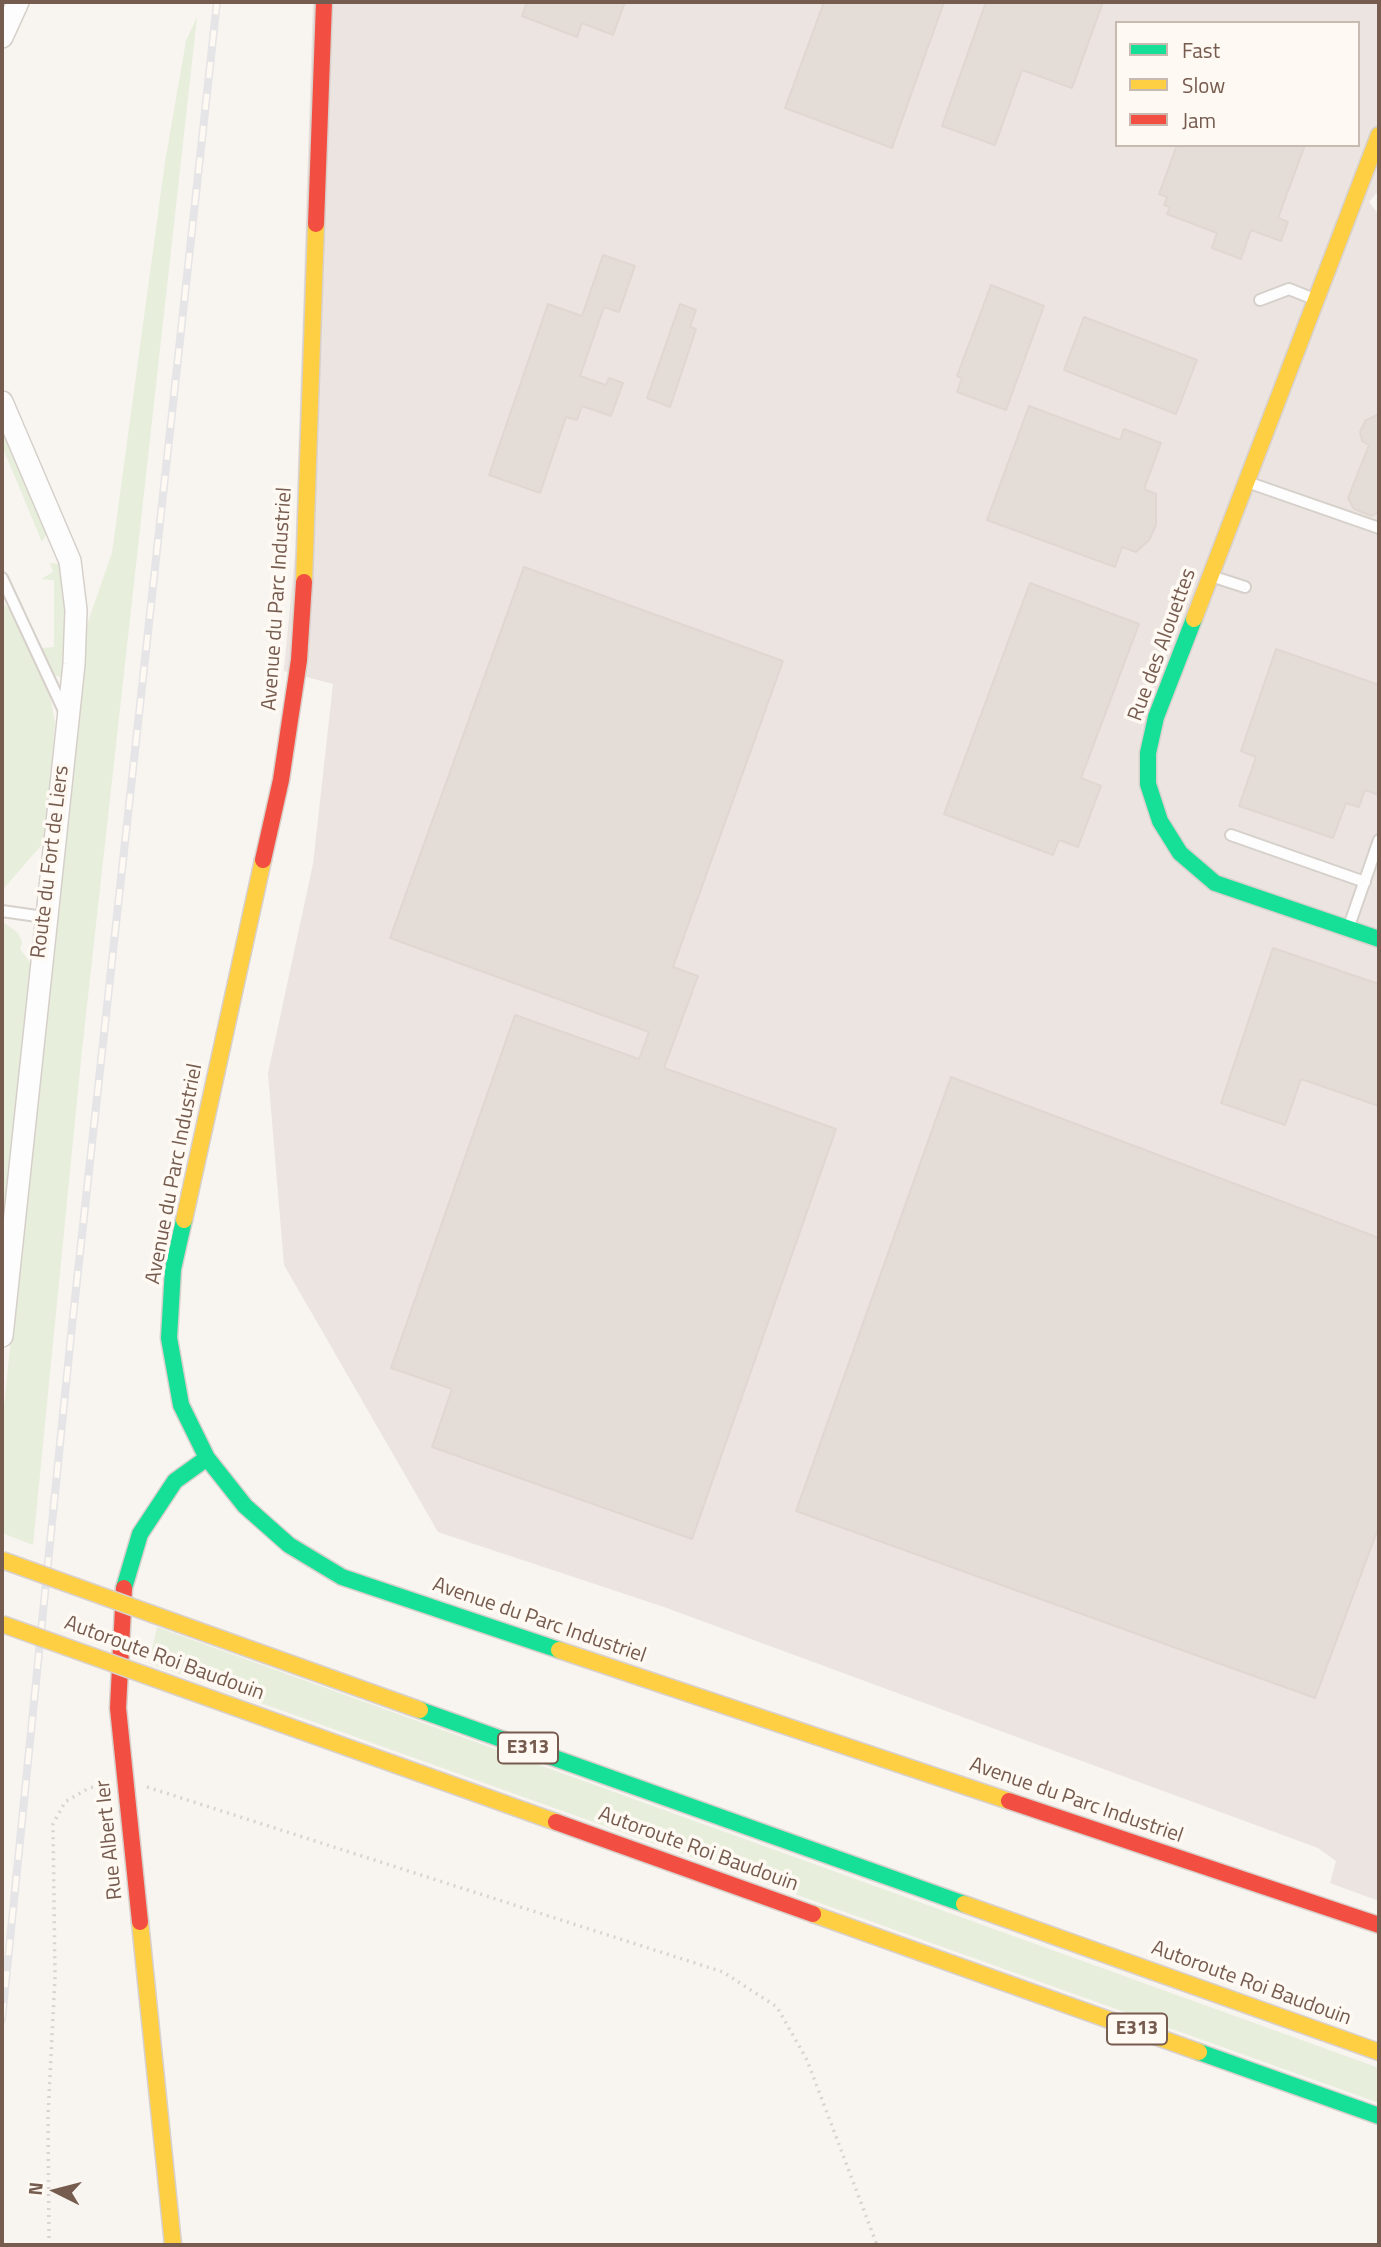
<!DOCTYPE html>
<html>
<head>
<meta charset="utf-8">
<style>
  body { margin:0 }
  #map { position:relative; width:1381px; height:2247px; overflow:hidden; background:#f8f4f0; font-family:"Titillium Web",sans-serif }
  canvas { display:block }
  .frame { position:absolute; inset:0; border:4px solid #765b4f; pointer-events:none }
  .legend { position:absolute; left:1115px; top:21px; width:245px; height:126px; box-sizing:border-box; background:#fef9f2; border:2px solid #c8bab1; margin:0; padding:9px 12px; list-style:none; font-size:21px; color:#765b4f }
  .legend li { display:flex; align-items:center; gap:14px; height:35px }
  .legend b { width:35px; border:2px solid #c8bab1 }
  .north { position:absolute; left:21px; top:2156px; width:70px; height:70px; -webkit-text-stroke:5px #fef9f2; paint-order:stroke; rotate:276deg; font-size:19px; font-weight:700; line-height:28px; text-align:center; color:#765b4f }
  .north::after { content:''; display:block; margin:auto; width:24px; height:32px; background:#765b4f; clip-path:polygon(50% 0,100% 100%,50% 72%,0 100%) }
</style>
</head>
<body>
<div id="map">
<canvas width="1381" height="2247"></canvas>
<div class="frame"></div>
<ul class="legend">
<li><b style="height:9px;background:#16e098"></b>Fast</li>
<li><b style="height:9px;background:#ffcf43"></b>Slow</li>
<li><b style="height:9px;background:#f24e42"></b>Jam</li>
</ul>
<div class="north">N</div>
</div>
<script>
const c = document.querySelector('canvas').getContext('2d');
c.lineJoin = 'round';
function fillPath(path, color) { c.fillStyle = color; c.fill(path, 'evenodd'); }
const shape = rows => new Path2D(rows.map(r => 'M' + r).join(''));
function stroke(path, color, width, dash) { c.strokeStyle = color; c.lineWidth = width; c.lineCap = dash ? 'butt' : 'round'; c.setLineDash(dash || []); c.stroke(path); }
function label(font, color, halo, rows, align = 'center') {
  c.font = font + ' "Titillium Web",sans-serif'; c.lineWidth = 7; c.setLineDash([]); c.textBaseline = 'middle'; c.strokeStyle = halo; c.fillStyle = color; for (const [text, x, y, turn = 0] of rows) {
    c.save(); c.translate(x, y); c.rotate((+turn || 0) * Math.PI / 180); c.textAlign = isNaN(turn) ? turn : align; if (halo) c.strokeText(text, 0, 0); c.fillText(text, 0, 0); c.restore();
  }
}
fillPath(shape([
  [313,2,1379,2,1379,190,1369,202,1379,215,1379,1901,1330,1883,1336,1861,1318,1848,664,1607,438,1532,284,1265,268,1073,313,864,333,684,284,671,295,553],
  [1117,23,1358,23,1358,145,1117,145]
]), '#ebe4e0');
fillPath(shape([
  [197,17,82,1050,33,1545,2,1533,2,1426,83,636,112,553,165,162,186,41],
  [2,419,49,529,42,542,2,446],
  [50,563,61,564,67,584,64,678,54,675,42,648,54,647,54,580,41,579,53,572],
  [2,602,9,609,49,690,55,723,45,841,5,887,2,898],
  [2,907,3,922,18,933,22,942,20,949,30,962,31,976,2,1248],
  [157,1627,1379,2068,1379,2103,149,1663]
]), '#e7eedb');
const building = shape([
  [527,2,625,2,613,35,582,23,577,37,522,16,527,2],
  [824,2,944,2,892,148,785,108,824,2],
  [986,2,1103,2,1072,88,1022,70,995,145,942,126,986,2],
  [1177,145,1305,145,1278,218,1288,222,1281,241,1251,230,1241,259,1212,248,1217,233,1167,214,1170,207,1164,205,1167,197,1159,194,1177,145],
  [603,255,635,266,619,312,604,307,580,376,606,385,609,378,623,383,611,416,582,406,577,420,566,417,540,493,489,475,548,304,582,316,603,255],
  [991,285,1044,306,1006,410,957,392,962,378,957,376,991,285],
  [680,304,696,310,690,327,696,329,670,407,647,398,680,304],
  [1084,317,1197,360,1176,414,1064,370,1084,317],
  [1029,406,1120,440,1124,429,1161,443,1144,489,1156,494,1156,525,1149,540,1136,552,1122,547,1115,567,987,520,1029,406],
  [1379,414,1379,512,1372,516,1354,509,1348,498,1369,445,1362,441,1360,432,1365,421,1379,414],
  [524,567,783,661,673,967,698,976,664,1068,836,1129,692,1539,432,1447,452,1389,391,1368,515,1015,639,1059,649,1032,390,938,524,567],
  [1030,583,1139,624,1081,778,1101,786,1078,847,1059,840,1053,855,944,814,1030,583],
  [1276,649,1379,685,1379,795,1365,790,1359,807,1346,803,1333,838,1239,806,1256,757,1241,751,1276,649],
  [1273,948,1379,984,1379,1106,1301,1079,1285,1125,1221,1103,1273,948],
  [951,1077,1379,1238,1379,1526,1315,1698,796,1511,951,1077]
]);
fillPath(building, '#e4ddd7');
stroke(building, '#e1d7d2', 2);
const lane = shape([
  [1260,300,1289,289,1314,299],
  [1247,482,1379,528],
  [1211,576,1245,587],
  [2,578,65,713],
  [1231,835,1365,882],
  [2,911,44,917],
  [1349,926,1379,840]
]);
const street = shape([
  [2,37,18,2],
  [2,402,70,561,76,610,74,664,2,1336]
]);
const fast = shape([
  [1194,619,1156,717,1148,753,1148,784,1160,821,1180,853,1215,883,1379,939],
  [184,1220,173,1269,169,1338,181,1405,207,1458,245,1506,289,1545,342,1577,559,1650],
  [124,1588,140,1534,175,1481,207,1458],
  [420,1710,964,1904],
  [1199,2052,1379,2116]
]);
const slow = shape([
  [304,582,316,224],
  [1194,619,1379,135],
  [184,1220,263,860],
  [152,1614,420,1710],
  [559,1650,1009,1801],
  [145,1675,556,1822],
  [964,1904,1379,2052],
  [813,1914,1199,2052],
  [140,1922,173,2245]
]);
const jam = shape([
  [316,224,324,2],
  [263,860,281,780,299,660,304,582],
  [124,1588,118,1708,140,1922],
  [1009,1801,1379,1925],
  [556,1822,813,1914]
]);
stroke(lane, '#d6d0ca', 14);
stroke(street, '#d6d0ca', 24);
stroke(fast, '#d8d0cb', 19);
stroke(slow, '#d8d0cb', 19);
stroke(jam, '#d8d0cb', 19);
stroke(shape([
  [147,1787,723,1972,777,2007,807,2060,877,2245],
  [49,2245,48,2116,55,1977,53,1824,65,1802,89,1788,102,1785]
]), '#dad4d0', 3.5, [2, 5]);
stroke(lane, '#fefdfd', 10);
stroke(street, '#fefdfd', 21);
stroke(fast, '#16e098', 16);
stroke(slow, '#ffcf43', 16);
stroke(jam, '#f24e42', 16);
const rail = shape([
  [2,2019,71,1335,217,2]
]);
stroke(rail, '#e5e4e6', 8);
stroke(rail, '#fef9f2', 5, [16]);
const slowBridge = shape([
  [2,1560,152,1614],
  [2,1624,145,1675]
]);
stroke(slowBridge, '#d9d1cc', 19, []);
stroke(slowBridge, '#ffcf43', 16);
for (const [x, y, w] of [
  [528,1748,60],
  [1137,2029,60]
]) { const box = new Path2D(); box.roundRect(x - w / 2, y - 15.5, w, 31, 5); c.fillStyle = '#fef9f2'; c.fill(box); stroke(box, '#765b4f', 2); }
label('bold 19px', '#765b4f', null, [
  ["E313",528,1748],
  ["E313",1137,2029]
]);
label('21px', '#765b4f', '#fef9f2', [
  ["Avenue du Parc Industriel",278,599,-86],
  ["Rue des Alouettes",1163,645,-70],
  ["Route du Fort de Liers",51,862,-83],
  ["Avenue du Parc Industriel",175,1174,-79],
  ["Avenue du Parc Industriel",539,1621,19],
  ["Autoroute Roi Baudouin",164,1659,20],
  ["Avenue du Parc Industriel",1076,1801,19],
  ["Rue Albert Ier",110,1840,-96],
  ["Autoroute Roi Baudouin",698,1850,20],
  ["Autoroute Roi Baudouin",1251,1984,20]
]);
</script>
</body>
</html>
